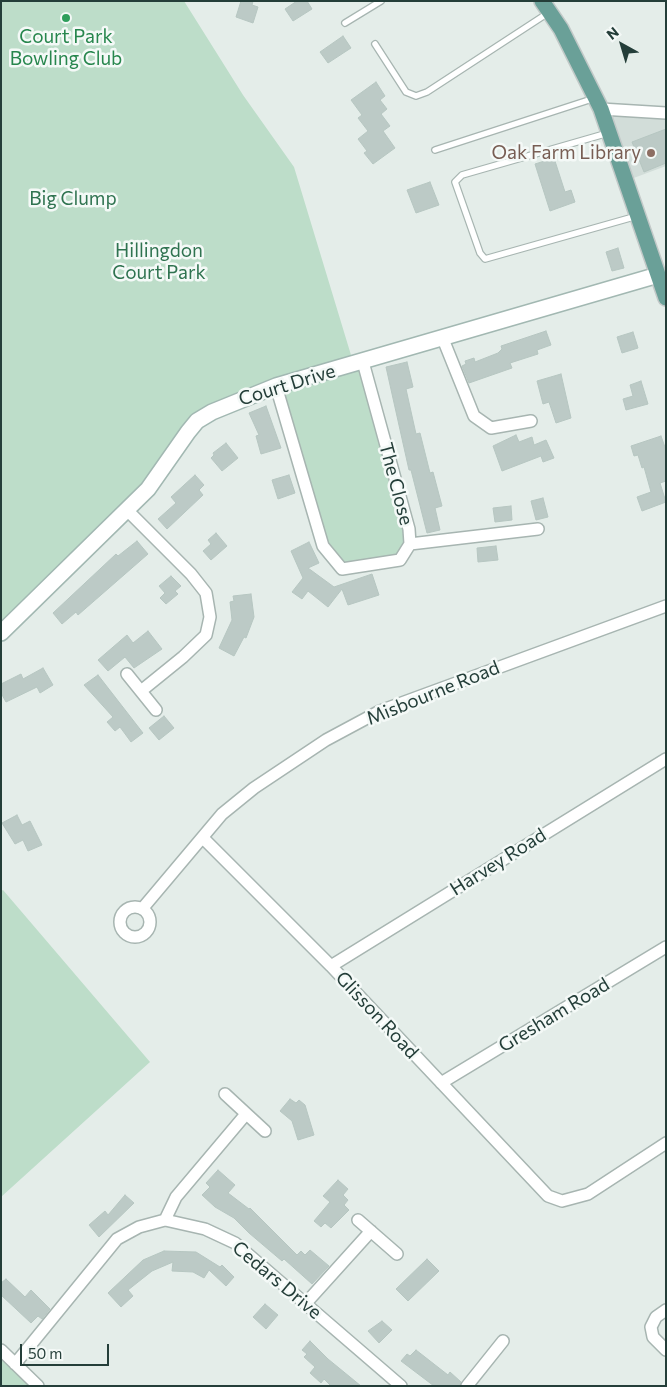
<!DOCTYPE html>
<html>
<head>
<meta charset="utf-8">
<style>
  body { margin:0 }
  #map { position:relative; width:667px; height:1387px; overflow:hidden; background:#e4ede9; font-family:Commissioner,sans-serif }
  canvas { display:block }
  .frame { position:absolute; inset:0; border:2px solid #243e39; pointer-events:none }
  .north { position:absolute; left:597px; top:20px; width:50px; height:50px; -webkit-text-stroke:4px #f4f9f7; paint-order:stroke; rotate:321deg; font-size:14px; font-weight:700; line-height:20px; text-align:center; color:#243e39 }
  .north::after { content:''; display:block; margin:auto; width:18px; height:22px; background:#243e39; clip-path:polygon(50% 0,100% 100%,50% 72%,0 100%) }
  .scale { position:absolute; left:20px; top:1344px; width:89px; height:22px; box-sizing:border-box; border:2px solid #243e39; border-top:0; padding-left:6px; font-size:15px; line-height:18px; white-space:nowrap; color:#243e39; -webkit-text-stroke:4px #f4f9f7; paint-order:stroke }
</style>
</head>
<body>
<div id="map">
<canvas width="667" height="1387"></canvas>
<div class="frame"></div>
<div class="north">N</div>
<div class="scale">50 m</div>
</div>
<script>
const c = document.querySelector('canvas').getContext('2d');
c.lineJoin = 'round';
function fillPath(path, color) { c.fillStyle = color; c.fill(path, 'evenodd'); }
const shape = rows => new Path2D(rows.map(r => 'M' + r).join(''));
function stroke(path, color, width, dash) { c.strokeStyle = color; c.lineWidth = width; c.lineCap = dash ? 'butt' : 'round'; c.setLineDash(dash || []); c.stroke(path); }
function label(font, color, halo, rows, align = 'center') {
  c.font = font + ' Commissioner,sans-serif'; c.lineWidth = 5; c.setLineDash([]); c.textBaseline = 'middle'; c.strokeStyle = halo; c.fillStyle = color; for (const [text, x, y, turn = 0] of rows) {
    c.save(); c.translate(x, y); c.rotate((+turn || 0) * Math.PI / 180); c.textAlign = isNaN(turn) ? turn : align; if (halo) c.strokeText(text, 0, 0); c.fillText(text, 0, 0); c.restore();
  }
}
fillPath(shape([
  [601,109,666,111,666,166,631,179]
]), '#d2ddd9');
fillPath(shape([
  [1,1,184,1,243,95,294,167,354,365,363,362,409,529,400,560,342,569,323,546,276,387,212,412,162,470,1,633],
  [3,890,150,1062,1,1197,1,891],
  [1,1357,11,1368,31,1386,1,1386]
]), '#bdddc9');
const building = shape([
  [241,1,253,1,252,5,258,7,253,23,236,17,241,1],
  [297,1,307,1,312,9,293,21,285,9,297,1],
  [343,36,351,48,328,63,320,52,343,36],
  [376,82,385,96,380,100,387,109,381,114,390,126,383,131,395,148,373,164,364,153,367,151,358,139,368,131,358,118,362,115,351,100,376,82],
  [666,129,666,163,644,172,632,142,666,129],
  [554,158,565,192,571,190,575,202,550,211,535,164,554,158],
  [430,182,439,205,416,213,407,190,430,182],
  [618,248,624,268,612,271,606,252,618,248],
  [546,331,551,345,537,350,538,354,510,363,512,368,469,383,462,366,466,364,465,361,474,358,475,362,498,353,502,349,501,346,546,331],
  [633,332,638,348,622,353,617,337,633,332],
  [407,362,413,387,406,389,416,434,420,433,430,473,433,472,442,506,435,508,440,530,427,533,411,470,409,470,386,367,407,362],
  [561,374,571,418,556,423,549,402,543,404,537,381,561,374],
  [641,381,648,404,626,410,623,399,633,396,630,385,641,381],
  [266,406,281,448,261,454,256,436,259,435,249,413,266,406],
  [516,435,519,442,532,437,534,445,546,440,554,458,543,462,541,456,502,471,493,446,516,435],
  [661,436,666,450,666,481,660,483,666,502,642,511,637,497,651,492,644,467,642,468,638,455,634,456,631,446,661,436],
  [226,443,238,458,222,471,211,458,214,455,213,453,226,443],
  [195,475,204,485,199,490,203,495,167,529,158,519,176,503,171,497,195,475],
  [289,475,295,493,278,499,272,480,289,475],
  [543,498,548,517,536,520,531,501,543,498],
  [511,506,512,520,495,522,493,508,511,506],
  [216,533,227,546,211,560,203,551,211,544,208,540,216,533],
  [137,541,148,554,78,615,76,612,62,624,53,613,116,554,118,556,137,541],
  [309,542,319,563,308,568,334,587,372,574,379,595,348,605,342,589,328,607,308,591,302,599,292,592,303,578,291,551,309,542],
  [496,546,498,560,478,562,477,548,496,546],
  [171,576,181,586,175,591,178,594,166,604,160,598,165,593,159,586,171,576],
  [251,594,254,617,246,638,244,637,234,656,219,648,232,620,230,602,234,601,233,596,251,594],
  [148,631,162,649,134,668,125,657,108,671,98,660,127,635,133,643,148,631],
  [43,668,53,685,40,693,37,687,6,702,1,693,1,684,21,674,23,679,43,668],
  [98,675,143,733,131,742,120,727,115,731,107,722,113,717,84,685,98,675],
  [164,716,174,728,159,740,149,728,164,716],
  [17,815,22,825,30,821,42,845,28,851,23,840,15,844,2,823,17,815],
  [290,1099,296,1103,299,1100,305,1105,314,1135,298,1140,292,1121,280,1111,290,1099],
  [218,1170,235,1185,228,1193,249,1209,250,1208,297,1255,301,1251,305,1255,310,1250,329,1266,312,1284,284,1259,282,1261,249,1233,234,1218,215,1207,202,1195,210,1187,206,1183,218,1170],
  [338,1180,348,1189,343,1195,348,1200,344,1205,349,1210,331,1228,325,1223,321,1227,314,1221,330,1202,323,1196,338,1180],
  [125,1195,134,1203,99,1237,89,1225,105,1211,108,1215,125,1195],
  [164,1251,196,1252,220,1267,222,1265,234,1277,226,1286,209,1270,204,1278,193,1272,172,1271,173,1262,152,1271,128,1290,133,1296,121,1307,108,1293,143,1260,164,1251],
  [427,1259,439,1271,408,1301,396,1289,427,1259],
  [6,1279,25,1297,31,1290,50,1309,42,1319,38,1316,31,1323,1,1295,1,1283,6,1279],
  [265,1304,278,1315,266,1329,253,1317,265,1304],
  [382,1321,392,1330,379,1343,368,1331,382,1321],
  [310,1341,328,1359,361,1386,331,1386,324,1379,321,1383,310,1373,315,1367,304,1357,307,1354,302,1350,310,1341],
  [416,1350,448,1375,450,1372,461,1382,460,1386,434,1386,401,1361,407,1354,410,1356,416,1350]
]);
fillPath(building, '#bccac6');
stroke(building, '#b6c6c1', 1);
const lane = shape([
  [345,23,381,1],
  [375,44,406,92,416,96,427,92,548,13],
  [608,133,462,175,455,182,480,253,485,259,637,216],
  [435,150,595,98]
]);
const street = shape([
  [601,109,666,113],
  [443,339,474,416,491,428,531,421],
  [276,386,323,546,342,569,400,560,410,544,409,529,363,362],
  [127,510,191,574,206,593,210,617,206,635,183,657,141,691],
  [410,544,538,529],
  [127,674,156,710],
  [203,838,331,966,548,1196,562,1201,588,1194,666,1143],
  '120 922a15 15 0 1 1 30 0a15 15 0 1 1-30 0Z',
  [142,909,222,814,254,788,326,740,380,711,666,606],
  [331,966,666,759],
  [441,1083,666,947],
  [225,1094,265,1131],
  [165,1220,176,1197,246,1114],
  [358,1220,397,1254],
  [306,1303,371,1231],
  [666,1310,656,1317,651,1327,653,1337,666,1350],
  [1,1350,38,1386],
  [15,1364,117,1239,139,1227,165,1220,205,1229,235,1243,401,1386],
  [467,1386,503,1341]
]);
const secondary = shape([
  [1,633,148,489,188,432,197,421,212,412,276,386,658,275]
]);
const primary = shape([
  [542,1,561,29,601,109,666,298]
]);
stroke(lane, '#a7b5b1', 8);
stroke(street, '#a7b5b1', 14);
stroke(secondary, '#a2b8b2', 18);
stroke(primary, '#c2c9c8', 18);
stroke(lane, '#fff', 5.5);
stroke(street, '#fff', 11);
stroke(secondary, '#fff', 15);
stroke(primary, '#6aa098', 15);
for (const [x, y, r, color] of [
  [66,18,5,"#2e9e5b"],
  [651,153,5,"#8d6e63"]
]) { const dot = new Path2D(); dot.arc(x, y, r, 0, 2 * Math.PI); c.fillStyle = color; c.fill(dot); stroke(dot, '#f4f9f7', 2); }
label('19px', '#27864d', '#f4f9f7', [
  ["Court Park",66,37],
  ["Bowling Club",66,59]
]);
label('19px', '#785e54', '#f4f9f7', [
  ["Oak Farm Library",641,153]
], 'right');
label('19px', '#2f7350', '#f4f9f7', [
  ["Big Clump",73,199],
  ["Hillingdon",159,251],
  ["Court Park",159,273]
]);
label('19px', '#243e39', '#f4f9f7', [
  ["Court Drive",287,385,-17],
  ["The Close",396,484,75],
  ["Misbourne Road",433,693,-22],
  ["Harvey Road",498,862,-32],
  ["Glisson Road",377,1015,47],
  ["Gresham Road",554,1015,-31],
  ["Cedars Drive",277,1280,40]
]);
</script>
</body>
</html>
